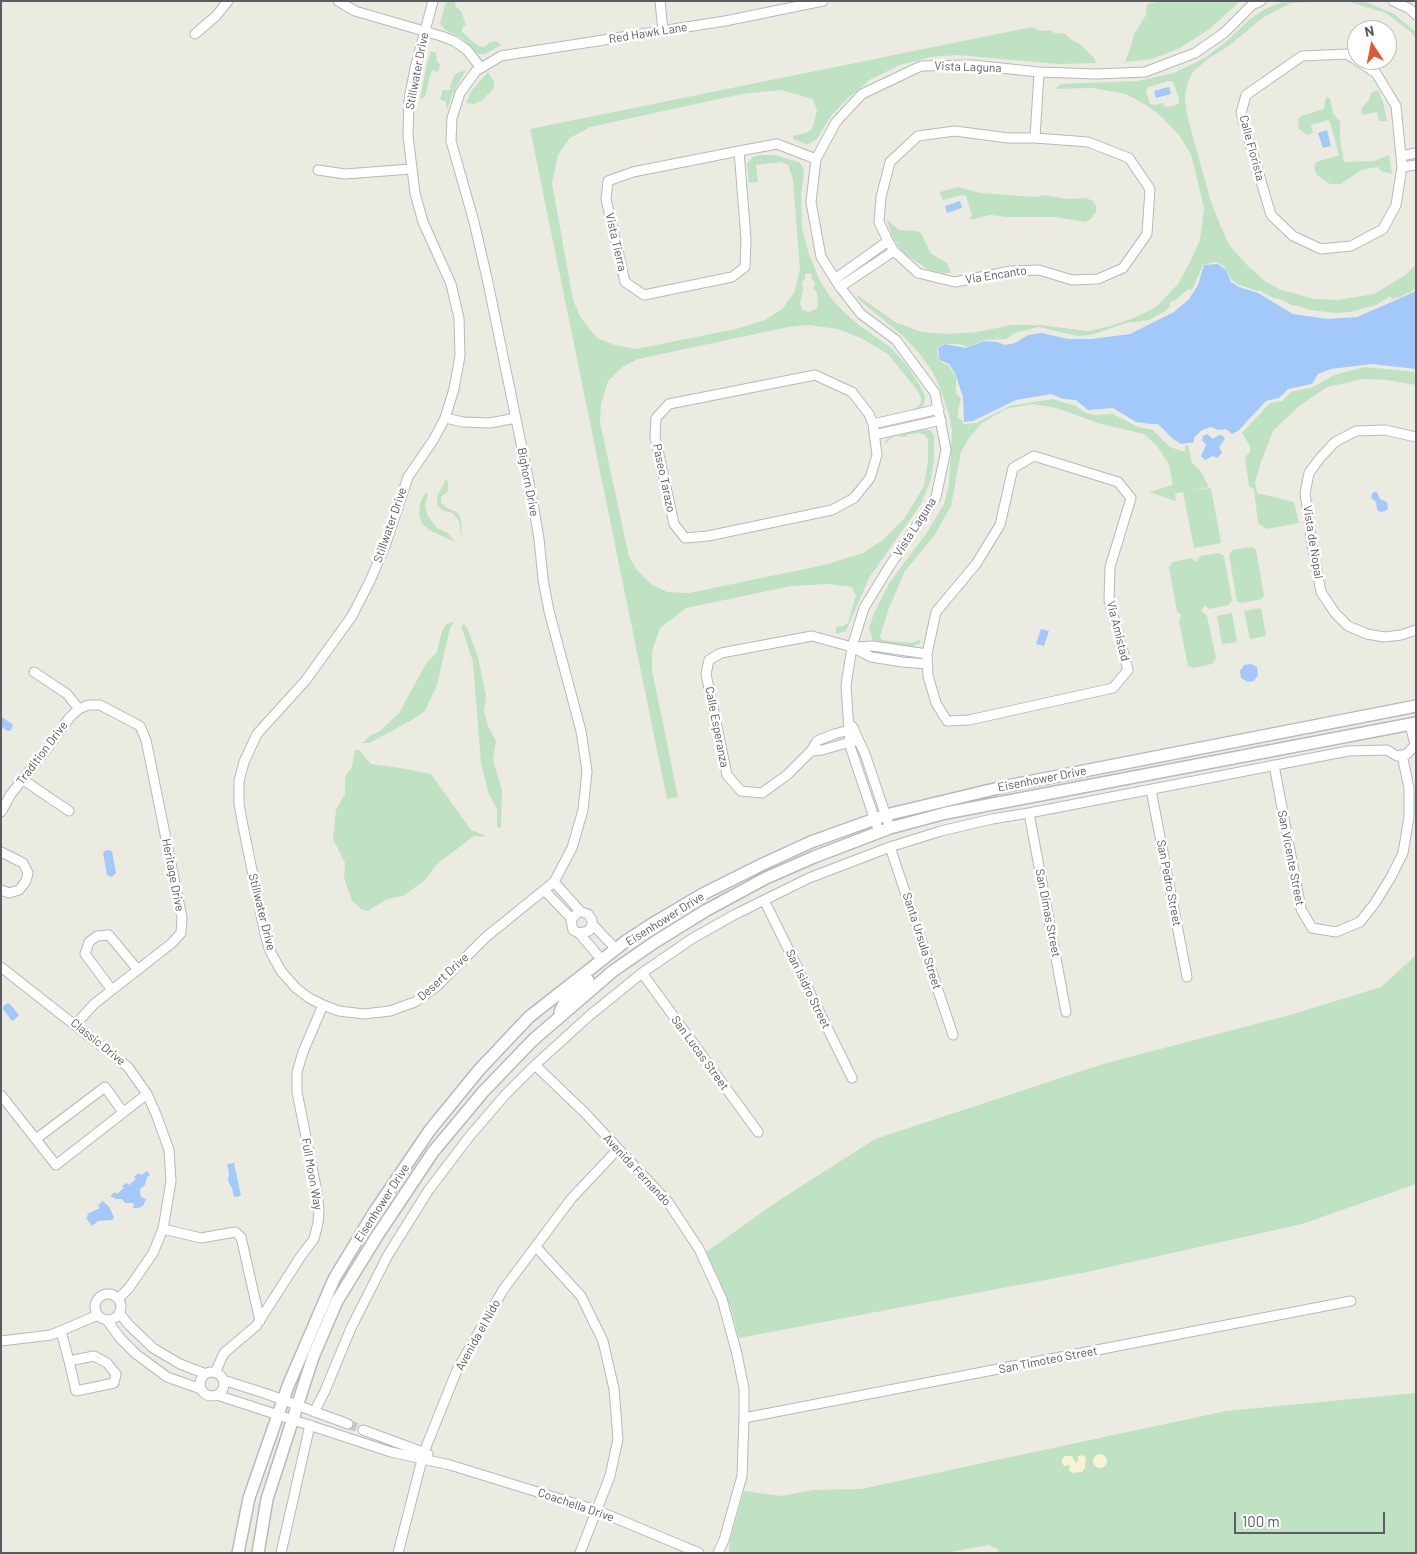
<!DOCTYPE html>
<html>
<head>
<meta charset="utf-8">
<style>
  body { margin:0 }
  #map { position:relative; width:1417px; height:1554px; overflow:hidden; background:#ecebe1; font-family:Barlow,sans-serif }
  canvas { display:block }
  .frame { position:absolute; inset:0; border:2px solid #5a5c61; pointer-events:none }
  .north { position:absolute; left:1347px; top:20px; width:50px; height:50px; box-sizing:border-box; background:#fff; border:1px solid #bdbec0; border-radius:50%; rotate:349deg; font-size:14px; font-weight:700; line-height:20px; text-align:center; color:#5a5c61 }
  .north::after { content:''; display:block; margin:auto; width:18px; height:22px; background:#de5835; clip-path:polygon(50% 0,100% 100%,50% 72%,0 100%) }
  .scale { position:absolute; left:1234px; top:1512px; width:151px; height:22px; box-sizing:border-box; border:2px solid #5a5c61; border-top:0; padding-left:6px; font-size:15px; line-height:18px; white-space:nowrap; color:#5a5c61; -webkit-text-stroke:4px #fff; paint-order:stroke }
</style>
</head>
<body>
<div id="map">
<canvas width="1417" height="1554"></canvas>
<div class="frame"></div>
<div class="north">N</div>
<div class="scale">100 m</div>
</div>
<script>
const c = document.querySelector('canvas').getContext('2d');
c.lineJoin = 'round';
function fillPath(path, color) { c.fillStyle = color; c.fill(path, 'evenodd'); }
const shape = rows => new Path2D(rows.map(r => 'M' + r).join(''));
function stroke(path, color, width, dash) { c.strokeStyle = color; c.lineWidth = width; c.lineCap = dash ? 'butt' : 'round'; c.setLineDash(dash || []); c.stroke(path); }
function label(font, color, halo, rows, align = 'center') {
  c.font = font + ' Barlow,sans-serif'; c.lineWidth = 5; c.setLineDash([]); c.textBaseline = 'middle'; c.strokeStyle = halo; c.fillStyle = color; for (const [text, x, y, turn = 0] of rows) {
    c.save(); c.translate(x, y); c.rotate((+turn || 0) * Math.PI / 180); c.textAlign = isNaN(turn) ? turn : align; if (halo) c.strokeText(text, 0, 0); c.fillText(text, 0, 0); c.restore();
  }
}
fillPath(shape([
  [446,1,456,1,455,6,461,11,466,25,463,26,462,32,478,46,485,47,489,43,496,41,501,45,485,54,478,54,460,37,445,30,440,24],
  [1162,1,1240,1,1211,28,1180,48,1152,59,1125,62,1130,49,1134,34,1146,15,1147,4],
  [1285,1,1338,1,1291,3,1264,17,1226,48,1209,58,1193,72,1187,84,1185,98,1187,115,1211,202,1221,227,1230,246,1249,267,1266,282,1281,290,1315,299,1338,300,1374,294,1404,276,1416,264,1416,287,1412,291,1400,297,1392,299,1390,296,1376,305,1350,312,1335,313,1309,310,1302,307,1292,305,1280,299,1273,298,1259,290,1257,291,1237,284,1231,279,1224,266,1215,262,1203,265,1192,290,1188,289,1176,300,1170,302,1170,307,1165,311,1149,320,1126,323,1091,335,1077,336,1039,327,1014,333,1007,339,984,340,968,347,958,344,944,344,938,347,937,351,941,362,948,365,956,377,956,393,961,399,958,411,958,418,962,420,964,424,976,423,1010,406,1052,399,1076,406,1086,413,1095,415,1113,414,1138,427,1153,430,1170,447,1185,452,1185,446,1188,445,1192,463,1200,470,1209,487,1191,491,1211,488,1221,543,1194,548,1183,492,1175,494,1176,501,1149,492,1173,485,1169,464,1157,446,1144,434,1101,424,1056,408,1032,404,1006,409,982,423,969,438,961,452,951,506,934,536,905,571,889,608,880,636,882,640,911,643,920,640,921,642,919,644,910,647,873,641,869,628,874,613,890,582,928,531,944,504,949,484,952,431,949,415,941,390,932,371,919,353,903,336,858,299,857,295,895,322,922,332,946,334,977,332,1011,325,1040,325,1088,331,1111,326,1136,317,1156,307,1178,284,1190,262,1200,240,1204,208,1191,154,1179,135,1163,118,1146,105,1126,94,1092,88,1054,89,1061,84,1137,81,1174,73,1205,58,1228,40,1249,20,1265,9],
  [1169,81,1173,82,1179,99,1179,103,1174,106,1165,107,1163,103,1154,105,1150,104,1146,90,1149,87],
  [1346,1,1364,1,1394,14,1416,32,1416,39,1412,33,1386,13],
  [1032,27,1041,31,1049,30,1055,33,1065,34,1073,41,1080,44,1094,58,1096,63,1059,64,958,55,931,57,900,65,871,79,847,99,831,116,817,139,811,143,806,144,793,139,793,136,805,133,812,129,817,111,813,99,781,90,742,94,590,127,570,138,558,155,552,183,573,300,581,318,597,338,615,345,636,349,736,329,765,320,782,309,794,293,800,270,793,179,788,165,781,162,756,165,758,182,749,183,747,163,753,157,760,155,775,155,799,162,803,167,804,174,801,195,802,228,808,251,819,279,831,298,843,311,860,326,890,347,906,364,921,387,925,396,924,404,920,409,913,410,921,403,921,398,917,390,888,354,861,338,838,329,809,325,788,327,638,359,621,368,608,381,601,404,600,422,629,557,637,570,651,584,667,592,689,593,824,565,863,553,883,540,904,519,924,486,928,461,928,440,925,435,919,433,906,435,906,437,894,436,885,444,886,440,892,436,923,429,930,430,934,435,934,458,931,479,921,504,869,578,846,631,836,634,836,627,843,626,848,623,856,595,852,587,829,584,791,586,686,608,660,628,652,651,652,670,678,797,667,799,530,129],
  [811,273,812,279,815,282,814,289,817,293,818,305,816,309,809,312,803,310,800,304,803,290,802,282,805,279,805,274],
  [431,51,436,53,437,62,440,64,438,72,433,70,430,75,425,97,420,99,427,63],
  [466,70,452,95,447,110,446,102,440,99,443,90,451,90,450,86,455,74],
  [488,72,494,82,494,88,481,101,474,104,466,103,472,90],
  [1378,90,1383,102,1387,121,1379,121,1377,112,1362,115,1361,109,1368,101,1372,92],
  [1326,97,1330,98,1333,113,1340,122,1340,139,1344,162,1374,161,1389,155,1392,174,1381,171,1378,167,1361,170,1341,184,1330,184,1317,175,1314,168,1316,162,1339,155,1330,122,1328,120,1311,125,1313,133,1307,135,1299,129,1298,119,1301,116,1324,109],
  [958,187,980,193,1036,197,1045,195,1067,199,1086,198,1093,201,1096,206,1096,212,1091,219,1085,222,1056,217,1008,217,990,215,969,220,972,215,966,196,962,195,943,200,941,196,940,192],
  [887,220,899,230,917,231,921,233,931,254,947,263,951,273,942,273,927,269,902,252,892,236],
  [1365,367,1416,372,1416,385,1387,380,1363,379,1327,387,1299,406,1273,431,1260,465,1255,482,1257,493,1294,502,1299,523,1267,529,1258,523,1254,489,1249,486,1245,457,1250,452,1250,446,1242,433,1270,403,1282,401,1291,392,1313,387,1334,375],
  [446,479,447,479,448,485,448,491,441,497,441,503,447,508,457,512,461,519,462,542,459,521,453,513,442,510,438,506,437,497],
  [425,493,428,493,425,506,428,516,437,528,448,533,455,542,429,530,422,524,419,515,420,504],
  [1252,547,1256,550,1264,595,1262,599,1242,603,1237,601,1229,555,1232,550],
  [1219,553,1224,556,1232,600,1229,605,1209,609,1205,605,1201,611,1207,616,1216,658,1212,664,1193,668,1188,666,1179,621,1181,615,1177,612,1169,567,1173,562,1191,558,1196,562,1200,556],
  [1261,608,1266,636,1250,639,1244,611],
  [1232,613,1237,642,1222,644,1217,616],
  [454,622,450,628,437,685,425,711,412,720,369,743,362,743,370,736,380,731,399,713,427,662,437,652,442,631,446,624],
  [464,624,467,627,478,657,486,696,484,711,488,726,496,741,493,760,502,790,501,828,497,827,497,809,488,792,481,763,473,662,462,628,462,625],
  [355,750,359,750,371,764,400,768,431,774,471,830,484,835,485,837,474,836,436,865,425,880,403,896,387,899,368,911,361,909,352,901,344,878,345,863,333,839,336,810,345,794,345,777,352,767],
  [1416,955,1416,1184,1302,1224,1087,1272,739,1338,731,1308,706,1252,775,1203,875,1139,1103,1064,1290,1015,1381,987],
  [1416,1393,1416,1553,999,1553,998,1549,989,1545,945,1553,729,1553,730,1540,744,1491,781,1496,813,1490,861,1489,1226,1411]
]), '#bfe2c3');
fillPath(shape([
  '1093 1461a7 7 0 1 1 14 0a7 7 0 1 1-14 0Z',
  [1084,1455,1086,1459,1085,1468,1082,1472,1072,1473,1069,1470,1070,1465,1064,1466,1062,1463,1062,1459,1065,1456,1072,1456,1076,1463,1078,1461,1078,1456]
]), '#f7f3d1');
fillPath(shape([
  [1169,87,1171,94,1156,98,1154,91],
  [1327,130,1331,146,1323,148,1318,133],
  [960,201,962,208,947,213,945,206],
  [1218,264,1226,270,1231,282,1239,287,1258,293,1293,314,1328,319,1357,317,1396,300,1414,292,1416,289,1416,369,1372,364,1331,369,1318,374,1312,384,1288,389,1279,398,1266,401,1238,431,1232,434,1226,429,1218,430,1211,427,1202,430,1194,438,1194,442,1181,444,1173,439,1158,424,1151,424,1136,422,1113,408,1088,410,1076,400,1063,399,1051,394,1016,400,973,421,964,422,963,397,955,373,949,364,940,360,938,348,945,344,966,348,984,341,997,342,1005,345,1015,343,1028,335,1042,333,1068,339,1091,339,1130,334,1174,312,1189,299,1198,285,1204,265],
  [1207,434,1213,439,1219,435,1223,436,1225,439,1219,447,1222,453,1217,458,1213,456,1205,460,1201,456,1206,445,1202,440,1203,436],
  [1373,492,1377,492,1380,499,1387,502,1388,509,1385,511,1380,512,1377,510,1376,502,1371,498],
  [1041,629,1049,631,1044,646,1036,644],
  [1251,664,1257,667,1258,675,1254,681,1248,682,1241,678,1240,671,1244,665],
  [2,717,12,724,13,726,10,731,8,731,1,727],
  [106,850,112,851,116,873,112,877,107,875,103,853],
  [8,1003,10,1004,19,1015,14,1020,12,1021,3,1009,3,1006],
  [234,1163,241,1196,234,1197,232,1188,228,1181,229,1173,227,1164],
  [147,1171,150,1175,147,1177,145,1185,140,1189,140,1193,141,1197,146,1199,143,1206,138,1208,133,1208,134,1204,132,1203,125,1203,122,1199,116,1199,110,1196,115,1192,117,1194,124,1188,122,1186,127,1183,129,1185,136,1179,134,1177,139,1173,141,1175],
  [103,1201,110,1208,114,1218,112,1220,98,1221,92,1226,86,1218,88,1216,87,1214,100,1208,98,1205]
]), '#a3c9fa');
stroke(shape([
  [348,1424,363,1430]
]), '#c8c7c1', 9, [9, 4.5]);
const street = shape([
  [338,1,355,11,441,36,454,41,467,50,481,68],
  [433,1,415,68,409,100,408,136,415,193,423,222,451,284,459,318,460,356,454,389,445,418,434,439,408,477,386,543,370,581,352,616,306,680,257,734,244,762,239,781,239,804,242,821,265,934,270,951,281,971,296,988,309,998,323,1005,339,1011,364,1014,390,1011,415,1002,437,986,486,937,554,882,572,848,583,810,587,771,581,731,549,611,543,579,539,539,532,497,487,278,474,222,451,141,452,118,460,93,476,71,501,56,725,21,823,1],
  [660,1,663,31],
  [1393,1,1410,9,1416,15],
  [195,34,216,16,228,1],
  [1347,54,1376,73,1396,106,1402,167,1396,205,1383,229,1351,246,1321,249,1293,236,1271,215,1241,113,1246,95,1302,56,1347,54],
  [955,131,1008,138,1035,138,1088,142,1129,158,1150,189,1147,234,1123,268,1098,279,1072,280,1039,270,1011,271,955,282,918,273,894,251,888,241,879,222,881,197,890,162,918,136,955,131],
  [1035,138,1039,72],
  [739,151,746,239,745,267,732,277,644,295,625,282,606,199,608,181,633,172,739,151],
  [739,151,777,144,816,159],
  [1401,156,1416,153],
  [1402,167,1416,165],
  [318,170,345,174,411,169],
  [835,279,888,241],
  [840,287,894,251],
  [815,375,852,392,869,414,873,424,877,455,870,478,854,498,832,510,708,536,685,538,674,524,655,437,656,418,669,404,815,375],
  [445,418,463,422,490,423,516,418],
  [873,424,939,409],
  [874,435,941,420],
  [1416,437,1385,430,1356,431,1335,442,1320,458,1309,473,1305,493,1312,544,1321,592,1335,613,1348,626,1367,634,1384,637,1401,635,1416,630],
  [1034,456,1118,482,1131,498,1110,567,1109,600,1128,670,1113,688,969,720,947,721,936,703,928,676,927,654,936,612,976,564,1000,525,1013,468,1034,456],
  [853,647,873,646,927,654],
  [34,672,67,694,79,709],
  [852,726,865,754,890,828],
  [854,729,834,734,817,741,811,751,787,775,762,793,741,791,727,775,706,674,709,660,721,653,812,636,852,647,871,657,902,662,927,664],
  [811,751,822,750,854,741],
  [1274,765,1301,909,1312,928,1336,932,1360,922,1375,903,1391,877,1403,853,1409,817,1409,788,1402,755],
  [22,779,69,811],
  [1151,790,1187,977],
  [1,812,11,794,46,750,70,717,79,709,88,705,100,705,140,726,146,740,182,918,181,933,172,943,94,1004,76,1024],
  [1029,813,1066,1012],
  [879,832,850,746,846,685,852,647,864,608,889,567,936,497,946,450,935,393,896,340,861,314,840,287,821,257,811,202,816,159,836,122,862,94,921,66,972,65,1039,72,1096,74,1145,72,1195,53,1224,33,1252,5,1261,1],
  [890,847,953,1035],
  [1,852,23,863,28,873,26,881,19,890,9,893,1,890],
  [554,882,581,912],
  [544,890,571,918],
  [764,900,852,1078],
  [592,924,589,931,579,933,573,930,571,920,578,912,581,912,588,914,592,920,592,924,616,949],
  [579,933,602,960],
  [1,967,128,1067,147,1094,156,1114,169,1150,171,1181,163,1229,153,1253,129,1288,118,1299],
  [642,973,758,1132],
  [112,990,85,954,89,942,97,936,109,935,138,970],
  [535,1065,585,1113,668,1202,699,1249,722,1299,737,1354,744,1389,744,1418,742,1476,724,1540,718,1553],
  [1,1095,56,1165,147,1094],
  [36,1139,105,1087,123,1112],
  [163,1229,201,1238,235,1232,241,1237,260,1321],
  [536,1247,581,1296,603,1341,614,1389,618,1439,610,1476,580,1553],
  '95 1307a13 13 0 1 1 26 0a13 13 0 1 1-26 0Z',
  [119,1313,129,1325,153,1348,180,1364,206,1374],
  [107,1320,120,1338,136,1354,167,1377,201,1389],
  [61,1331,69,1361,76,1391,114,1383,116,1374,107,1363,94,1356,69,1361],
  [1,1341,51,1335,98,1315],
  '200 1384a12 12 0 1 1 24 0a12 12 0 1 1-24 0Z',
  [215,1373,224,1353,256,1326,301,1256,314,1239,318,1223,319,1210,317,1192,297,1092,297,1072,303,1052,323,1005],
  [223,1380,267,1394,348,1424],
  [217,1395,391,1452,450,1465,596,1510,699,1553],
  [314,1412,324,1393,351,1328,388,1255,428,1191,469,1137,505,1095,535,1065,589,1016,642,973,693,938,734,915,809,878,890,847,941,831,992,819,1029,813,1348,751,1387,750,1397,756,1407,754,1415,745,1410,724],
  [744,1418,1351,1301],
  [363,1430,428,1454],
  [281,1553,310,1425],
  [398,1553,424,1452,457,1370,503,1290,571,1199,618,1149]
]);
const secondary = shape([
  [560,1012,566,999,588,980],
  [238,1553,249,1498,288,1386,334,1279,373,1214,430,1130,479,1070,529,1017,626,941,652,924,703,894,763,864,811,842,886,815,1007,786,1416,706],
  [258,1553,267,1499,313,1357,337,1301,377,1236,433,1152,483,1092,533,1040,613,971,655,942,705,911,766,878,814,857,890,828,946,813,1416,723]
]);
stroke(street, '#b7b8bd', 11);
stroke(secondary, '#b7b9bf', 14);
stroke(street, '#fff', 9);
stroke(secondary, '#fff', 11);
label('12px', '#5a5c61', '#fff', [
  ["Red Hawk Lane",648,33,-9],
  ["Vista Laguna",968,67,2],
  ["Stillwater Drive",417,71,-79],
  ["Calle Florista",1252,148,75],
  ["Vista Tierra",616,242,77],
  ["Via Encanto",996,275,-9],
  ["Paseo Tarazo",664,478,78],
  ["Bighorn Drive",528,482,79],
  ["Stillwater Drive",390,525,-71],
  ["Vista Laguna",915,527,-57],
  ["Vista de Nopal",1313,542,81],
  ["Via Amistad",1118,631,76],
  ["Calle Esperanza",717,727,79],
  ["Tradition Drive",42,753,-53],
  ["Eisenhower Drive",1042,779,-11],
  ["San Vicente Street",1291,858,79],
  ["Heritage Drive",173,875,79],
  ["San Pedro Street",1169,883,79],
  ["Stillwater Drive",262,912,76],
  ["San Dimas Street",1048,913,79],
  ["Eisenhower Drive",665,919,-32],
  ["Santa Ursula Street",922,941,72],
  ["Desert Drive",443,977,-42],
  ["San Isidro Street",808,989,64],
  ["Classic Drive",98,1042,39],
  ["San Lucas Street",700,1053,54],
  ["Avenida Fernando",637,1170,47],
  ["Full Moon Way",312,1174,80],
  ["Eisenhower Drive",382,1203,-57],
  ["Avenida el Nido",478,1335,-61],
  ["San Timoteo Street",1048,1360,-11],
  ["Coachella Drive",576,1505,19]
]);
</script>
</body>
</html>
